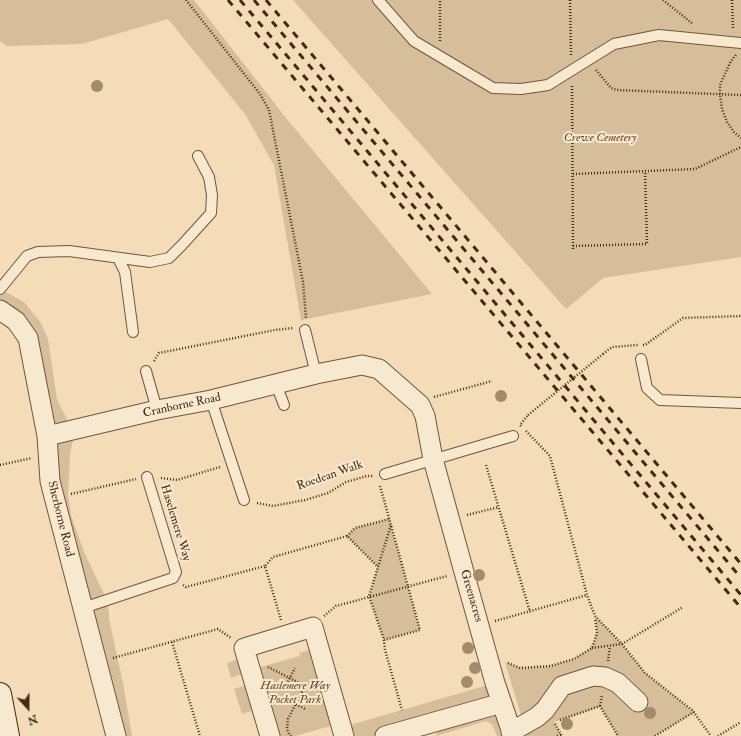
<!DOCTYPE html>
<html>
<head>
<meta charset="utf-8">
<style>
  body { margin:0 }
  #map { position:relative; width:741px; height:736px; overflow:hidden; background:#f3dcb7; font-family:"IM FELL Double Pica",serif }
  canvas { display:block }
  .north { position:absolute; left:8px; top:688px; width:40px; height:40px; -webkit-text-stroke:3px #f7e8d0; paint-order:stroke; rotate:159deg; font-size:11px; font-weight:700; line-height:16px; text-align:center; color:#472a0e }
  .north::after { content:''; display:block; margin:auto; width:14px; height:18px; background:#472a0e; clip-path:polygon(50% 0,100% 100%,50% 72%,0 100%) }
</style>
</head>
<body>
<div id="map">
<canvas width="741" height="736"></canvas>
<div class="north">N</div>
</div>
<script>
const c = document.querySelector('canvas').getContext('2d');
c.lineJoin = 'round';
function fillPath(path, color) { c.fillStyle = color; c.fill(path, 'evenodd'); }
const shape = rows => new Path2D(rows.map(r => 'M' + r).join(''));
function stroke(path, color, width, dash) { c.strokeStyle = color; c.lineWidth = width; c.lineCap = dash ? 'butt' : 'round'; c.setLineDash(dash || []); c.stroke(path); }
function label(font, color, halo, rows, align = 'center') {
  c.font = font + ' "IM FELL Double Pica",serif'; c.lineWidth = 4; c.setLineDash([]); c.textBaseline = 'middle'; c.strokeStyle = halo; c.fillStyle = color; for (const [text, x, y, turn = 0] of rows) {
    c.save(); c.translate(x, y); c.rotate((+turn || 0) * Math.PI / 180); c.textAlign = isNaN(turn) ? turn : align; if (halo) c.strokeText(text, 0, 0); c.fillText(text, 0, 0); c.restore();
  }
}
fillPath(shape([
  [0,0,194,0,286,118,432,294,301,320,274,165,245,114,168,19,82,44,7,46,0,41],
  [293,0,741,0,741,257,603,278,566,309],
  [0,289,24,302,41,323,48,339,57,400,69,423,73,440,70,454,69,477,68,495,71,515,84,552,103,592,106,600,109,612,109,619,123,683,132,736,116,736,28,338,0,310],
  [389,519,420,630,384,640,369,596,378,567,347,536,355,528],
  [595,616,622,644,645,673,694,712,655,736,618,736,600,707,554,722,561,735,557,736,527,736,505,662,520,668,550,666,574,659,592,647,597,633],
  [313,649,334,725,295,736,276,736,257,668,300,656,299,653],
  [246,656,251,671,231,678,227,663],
  [254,683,261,708,242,714,234,689],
  [495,683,513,736,497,736,492,724,486,721,436,736,440,721,408,736,344,736,350,725]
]), '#d6be9a');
const lane = shape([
  [378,0,414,41,493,88,521,89,548,85,614,44,659,35,741,43],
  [118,258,125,272,133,332],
  [0,289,27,256,38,252,69,251,150,262,169,258,182,245,211,213,212,195,209,177,198,156],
  [305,330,316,374],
  [641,359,647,388,660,400,741,403],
  [146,371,157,410],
  [276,384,284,405],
  [211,400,244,500],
  [385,474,513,436],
  [83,608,173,578,176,572,147,477]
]);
const street = shape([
  [0,310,16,321,28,338,47,436,50,481,116,736],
  [47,436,157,410,211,400,316,374,362,365,379,369,420,405,425,416,433,459,464,572,495,683,513,736],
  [511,732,537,717,545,710,562,686,593,676,605,677,618,683,638,702],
  [270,736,244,648,313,627,344,736],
  [385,736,502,703]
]);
const secondary = shape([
  [0,694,8,736]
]);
stroke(lane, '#725638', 12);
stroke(street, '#725638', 21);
stroke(secondary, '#472a0e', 24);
stroke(shape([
  [186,0,260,94,269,110,303,282,306,318],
  [570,0,571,55],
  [663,0,693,24],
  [732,0,733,29],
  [440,41,440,0],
  [736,55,731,61,723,78,720,85,720,94,722,109,727,122,734,132,741,138],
  [596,70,611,88,617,90,741,95],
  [572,86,573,251],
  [573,174,695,169,741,147],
  [573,246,647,244,645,171],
  [643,345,645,345,683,318,741,316],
  [603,354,612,347,638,345],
  [154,361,159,353,275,330,293,328],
  [434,397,492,381],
  [521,426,520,425,528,415],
  [526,431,550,456,587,595,595,616,622,644,645,673,692,710,711,736],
  [0,465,32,458],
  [486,465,530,612],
  [161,478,177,480,220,467],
  [380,486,391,525,420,630,384,640,369,596,391,525],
  [71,494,136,479],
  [257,503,273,506,305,500,328,493,346,482,367,476,374,476],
  [467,515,499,507],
  [347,536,355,528,389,519],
  [183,585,186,587,265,566],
  [324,616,336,606,447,576],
  [281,620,265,566,273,557,347,536,378,567],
  [495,621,587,595],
  [384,640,385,650,402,710],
  [172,642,200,736],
  [592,648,622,644,683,607],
  [113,658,218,629,231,638],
  [608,661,610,646],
  [508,663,520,668,550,666,574,659,592,648,597,633,595,618],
  [268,667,305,686,288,719,287,729,289,734,291,736],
  [285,687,295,668],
  [288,700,305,709],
  [600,706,602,695],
  [560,720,600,706,618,736],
  [555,724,562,736],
  [557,736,561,735],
  [655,736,694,712],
  [718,736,741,722]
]), '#472a0e', 2.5, [1, 2]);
stroke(lane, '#f7e8d0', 10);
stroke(street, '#f7e8d0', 19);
stroke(secondary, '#f7e8d0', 22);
stroke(shape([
  [228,0,741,608],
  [240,0,741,595],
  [254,0,741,578],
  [266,0,741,564]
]), '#472a0e', 3, [7, 7]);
stroke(shape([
  [528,415,603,354]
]), '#472a0e', 2.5, [1, 2]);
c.fillStyle = '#a48b69';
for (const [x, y] of [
  [97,86],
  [501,396],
  [479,575],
  [468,648],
  [475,668],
  [467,682],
  [650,713],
  [567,724]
]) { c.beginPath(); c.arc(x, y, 6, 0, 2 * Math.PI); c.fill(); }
label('italic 12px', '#64482a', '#f7e8d0', [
  ["Crewe Cemetery",600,138],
  ["Haslemere Way",295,686],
  ["Pocket Park",295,700]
]);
label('12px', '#472a0e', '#f7e8d0', [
  ["Cranborne Road",182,406,-12],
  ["Roedean Walk",330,476,-19],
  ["Sherborne Road",60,519,76],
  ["Haselemere Way",175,523,73],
  ["Greenacres",471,596,74]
]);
</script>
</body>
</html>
